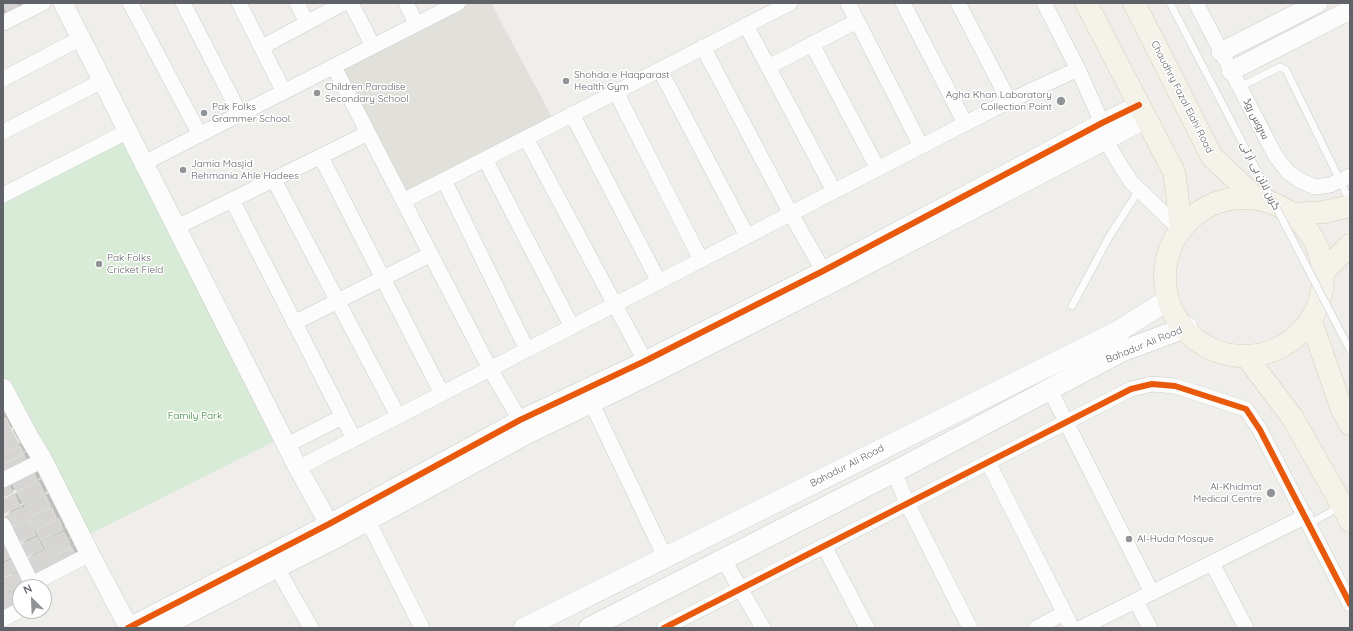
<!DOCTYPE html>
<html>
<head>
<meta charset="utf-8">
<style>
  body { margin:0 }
  #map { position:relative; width:1353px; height:631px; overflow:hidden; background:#efeeea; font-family:Quicksand,sans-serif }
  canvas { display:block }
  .frame { position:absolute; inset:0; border:4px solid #5f6368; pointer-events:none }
  .north { position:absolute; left:12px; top:579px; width:40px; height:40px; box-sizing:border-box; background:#fff; border:1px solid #bfc1c3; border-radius:50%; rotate:336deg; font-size:11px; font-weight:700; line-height:16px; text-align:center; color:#5f6368 }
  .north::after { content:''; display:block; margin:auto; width:14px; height:18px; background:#919496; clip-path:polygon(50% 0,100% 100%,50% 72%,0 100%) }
</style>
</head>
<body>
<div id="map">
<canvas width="1353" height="631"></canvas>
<div class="frame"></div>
<div class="north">N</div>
</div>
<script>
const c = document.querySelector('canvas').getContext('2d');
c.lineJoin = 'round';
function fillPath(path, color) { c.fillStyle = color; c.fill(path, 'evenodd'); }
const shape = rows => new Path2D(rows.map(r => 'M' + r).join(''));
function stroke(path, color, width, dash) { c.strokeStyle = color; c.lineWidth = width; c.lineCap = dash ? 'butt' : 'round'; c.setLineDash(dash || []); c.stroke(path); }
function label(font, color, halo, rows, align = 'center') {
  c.font = font + ' Quicksand,Cairo,sans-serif'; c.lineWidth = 3; c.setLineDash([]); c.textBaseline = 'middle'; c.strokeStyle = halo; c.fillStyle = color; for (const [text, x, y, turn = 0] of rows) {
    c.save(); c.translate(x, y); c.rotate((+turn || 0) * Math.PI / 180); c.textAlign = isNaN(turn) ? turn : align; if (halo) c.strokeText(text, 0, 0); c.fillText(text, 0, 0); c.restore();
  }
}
fillPath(shape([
  [458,3,491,3,555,123,403,201,334,67]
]), '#e2e0da');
fillPath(shape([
  [128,131,283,437,82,538,3,388,3,195]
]), '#d8ebd6');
fillPath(shape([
  [3,3,31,3,3,17],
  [3,403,11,410,6,416,12,413,17,424,13,428,12,427,10,428,17,443,20,443,13,430,19,427,25,439,19,444,26,441,29,447,23,453,30,450,33,456,27,462,3,476],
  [38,465,43,475,37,481,45,477,50,488,44,495,53,491,57,500,52,505,58,502,69,524,63,529,70,526,73,534,68,539,75,536,77,541,72,546,78,543,82,551,53,567,28,559,35,552,23,557,39,587,20,587,20,605,3,614,3,579,12,575,11,573,3,577,3,562,5,561,5,560,3,560,3,529,20,546,26,540,11,529,16,523,5,517,14,508,3,513,3,500,18,492,16,488,12,492,3,497,3,483],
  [23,502,24,504,18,507]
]), '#0003');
const building = shape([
  [3,3,16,3,20,10,8,15,3,3],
  [6,418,12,431,3,435,3,419,6,418],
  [13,432,19,445,3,453,3,437,13,432],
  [20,446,24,454,3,464,3,454,20,446],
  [24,455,28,463,7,473,3,465,24,455],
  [32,470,38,481,17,492,11,481,32,470],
  [39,482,45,495,24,505,17,493,39,482],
  [8,483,13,493,3,498,3,485,8,483],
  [15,495,20,506,3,514,3,501,15,495],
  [46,496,51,507,29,517,24,507,46,496],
  [22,507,28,518,10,527,4,517,22,507],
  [52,508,57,519,35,529,29,518,52,508],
  [29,519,36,535,17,544,10,528,29,519],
  [59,519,63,530,41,541,36,530,59,519],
  [64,532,68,540,46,550,42,542,64,532],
  [37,537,43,549,24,558,19,546,37,537],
  [69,541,71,548,50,557,47,551,69,541],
  [8,545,13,557,3,561,3,548,8,545],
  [72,548,76,557,55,567,51,558,72,548],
  [45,550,54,568,35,577,27,559,45,550],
  [15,558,21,569,3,578,3,564,15,558],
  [21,571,27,582,10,591,4,580,21,571],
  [3,581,9,592,3,595,3,581],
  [20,588,20,606,19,607,11,592,20,588],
  [10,593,18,608,3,616,3,597,10,593]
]);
fillPath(building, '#d6d5d3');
stroke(building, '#deddd9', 1);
const service = shape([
  [1240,87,1280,67,1286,70,1350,201],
  [1072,306,1109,237,1139,190],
  [1309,524,1341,506]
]);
const minor = shape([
  [130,3,200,135],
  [183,3,240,114],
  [239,3,284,92],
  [297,3,307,23],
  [351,3,373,46],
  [406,3,416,24],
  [848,3,921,146],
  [903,3,965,123],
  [958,3,1009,101],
  [1044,3,1078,69,1102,123,1106,141,1122,168,1132,183,1181,230],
  [1196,3,1275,155,1288,172,1301,181,1315,187,1330,185,1350,176],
  [3,23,43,3],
  [746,25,834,191],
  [812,44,878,169],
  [262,47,344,3],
  [703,47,791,214,829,281],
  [334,67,490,369,520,420],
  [768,67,857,21],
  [660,70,747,236],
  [3,79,81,38],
  [616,92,701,260],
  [572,114,659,282],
  [3,132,102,81],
  [526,138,645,361],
  [321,157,442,394],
  [485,159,572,327],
  [144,163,458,3],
  [274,180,398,416],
  [444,180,527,350],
  [3,195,128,131],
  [232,200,354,439],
  [403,201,790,3],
  [177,227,368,133],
  [294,323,431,254],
  [1050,390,1152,593],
  [592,404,665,557],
  [287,445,342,417],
  [988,462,1072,628],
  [298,468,1009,101,1078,69],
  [894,472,907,503,970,628],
  [3,480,43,460],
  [368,521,422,628],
  [3,525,32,584],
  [824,546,867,628],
  [723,559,763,628],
  [1212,563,1246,628],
  [277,568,311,628],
  [34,587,32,584,90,554],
  [1136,601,1150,628],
  [3,619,20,610],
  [664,628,1131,389,1152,384,1175,386,1246,409,1260,430,1350,604],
  [1036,628,1064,613],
  [1081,628,1306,516]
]);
const tertiary = shape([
  [63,3,298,468,329,524,333,536],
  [1221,52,1318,3],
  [1231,71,1350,10],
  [3,388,29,437,43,460,90,554,129,628],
  [128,628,329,524,520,420,645,361,823,271,1102,123,1139,105],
  [161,628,277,568,335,539,528,434,652,374,830,284,1146,119]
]);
const secondary = shape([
  [524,628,1120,330,1168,300],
  [589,628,894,472,1120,352,1187,327]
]);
const primary = shape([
  [1086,3,1174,172,1177,193,1181,230],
  [1134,3,1212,157,1257,199],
  '1165 277a79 79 0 1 1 158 0a79 79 0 1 1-158 0Z',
  [1295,214,1324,212,1350,206],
  [1321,274,1350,245],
  [1311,321,1341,407,1350,424],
  [1246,356,1292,417,1338,498,1350,521]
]);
stroke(service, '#cbcccc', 8);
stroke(minor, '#cbcccc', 16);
stroke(tertiary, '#cbcccc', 20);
stroke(secondary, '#cacacb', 22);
stroke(primary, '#d7ceb8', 23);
stroke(service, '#fdfcfc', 7);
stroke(minor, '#fdfcfc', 15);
stroke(tertiary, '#fdfcfc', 19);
stroke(secondary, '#fdfcfc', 21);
stroke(primary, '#f4f2e9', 22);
const serviceBridge = shape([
  [1170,3,1350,350]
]);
stroke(serviceBridge, '#cbcccc', 8, []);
stroke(serviceBridge, '#fdfcfc', 7);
stroke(shape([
  [128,628,329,524,520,420,645,361,823,271,1102,123,1139,105],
  [664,628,1131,389,1152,384,1175,386,1246,409,1260,430,1350,604]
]), '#e8590c', 6);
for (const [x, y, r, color] of [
  [566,81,4,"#919496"],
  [317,93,4,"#919496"],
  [1061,101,5,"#919496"],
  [204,113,4,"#919496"],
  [183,170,4,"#919496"],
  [99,264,4,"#919496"],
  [1271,493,5,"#919496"],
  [1129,539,4,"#919496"]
]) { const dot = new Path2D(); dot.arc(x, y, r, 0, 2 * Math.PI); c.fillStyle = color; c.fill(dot); stroke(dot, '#fff', 1.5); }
label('10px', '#5f6368', '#fff', [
  ["Shohda e Haqparast",574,75],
  ["Health Gym",574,87],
  ["Children Paradise",325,87],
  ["Secondary School",325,99],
  ["Agha Khan Laboratory",1052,95,"right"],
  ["Collection Point",1052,107,"right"],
  ["Pak Folks",212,107],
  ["Grammer School.",212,119],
  ["Jamia Masjid",191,164],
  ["Rehmania Ahle Hadees",191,176],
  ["Pak Folks",107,258],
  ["Cricket Field",107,270],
  ["Al-Khidmat",1262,487,"right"],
  ["Medical Centre",1262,499,"right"],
  ["Al-Huda Mosque",1137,539]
], 'left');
label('10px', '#5f6368', '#fff', [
  ["Chaudhry Fazal Elahi Road",1182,97,63],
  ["سروس روڈ",1256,119,63],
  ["گرین لائن بی آر ٹی",1260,176,63],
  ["Bahadur Ali Road",1144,345,-22],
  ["Bahadur Ali Road",847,466,-27]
]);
label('10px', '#348238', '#fff', [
  ["Family Park",195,416]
]);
</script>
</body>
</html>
